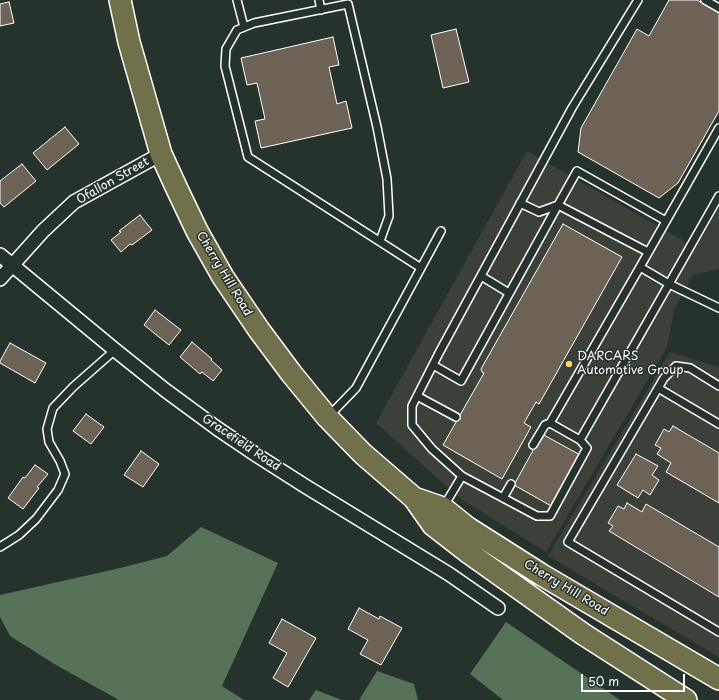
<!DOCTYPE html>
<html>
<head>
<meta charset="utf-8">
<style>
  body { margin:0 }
  #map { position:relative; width:719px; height:700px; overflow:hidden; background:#26332d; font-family:"Playpen Sans",sans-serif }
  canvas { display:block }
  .scale { position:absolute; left:581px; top:674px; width:104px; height:18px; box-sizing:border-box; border:2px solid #fff; border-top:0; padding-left:5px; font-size:12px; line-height:14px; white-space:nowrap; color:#fff; -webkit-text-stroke:3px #26332d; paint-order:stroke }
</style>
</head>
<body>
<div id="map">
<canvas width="719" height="700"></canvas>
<div class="scale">50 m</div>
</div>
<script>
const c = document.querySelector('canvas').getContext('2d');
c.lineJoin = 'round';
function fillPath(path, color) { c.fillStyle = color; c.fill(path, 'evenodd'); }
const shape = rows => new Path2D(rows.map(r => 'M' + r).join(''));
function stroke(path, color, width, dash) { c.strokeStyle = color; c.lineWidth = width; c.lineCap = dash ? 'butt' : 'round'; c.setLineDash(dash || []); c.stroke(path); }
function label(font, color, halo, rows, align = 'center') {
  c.font = font + ' "Playpen Sans",sans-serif'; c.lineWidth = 3; c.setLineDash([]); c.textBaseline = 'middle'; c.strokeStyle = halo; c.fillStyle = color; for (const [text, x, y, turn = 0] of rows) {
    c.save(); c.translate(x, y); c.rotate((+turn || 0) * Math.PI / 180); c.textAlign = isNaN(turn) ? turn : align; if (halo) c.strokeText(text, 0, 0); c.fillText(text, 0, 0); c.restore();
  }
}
fillPath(shape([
  [527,151,696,248,719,208,719,269,693,275,674,310,667,347,546,552,461,499,376,423],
  [670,352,719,367,719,657,548,556]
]), '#3b4139');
fillPath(shape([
  [201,527,278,563,222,686,244,700,119,700,56,665,10,636,0,617,0,595,116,569,167,556],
  [506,622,620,700,503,700,470,674],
  [377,671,414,684,418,700,359,700],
  [316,690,342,700,309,700]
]), '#567259');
const building = shape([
  [669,0,697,0,719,13,719,111,678,183,659,198,578,152,581,128,637,29,649,36,669,0],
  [9,2,14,23,0,26,0,4,9,2],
  [456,29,469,82,443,88,431,35,456,29],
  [333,37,339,65,329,67,337,104,346,101,352,128,261,148,255,121,265,119,257,83,247,85,241,58,333,37],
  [65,127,79,144,47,170,33,153,65,127],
  [22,164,36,181,4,207,0,203,0,181,22,164],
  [140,215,152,230,132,245,130,244,121,252,111,240,121,232,119,231,140,215],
  [563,224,622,257,539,404,536,402,524,423,531,427,502,479,443,445,484,373,482,372,481,369,563,224],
  [155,310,181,330,169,345,144,325,155,310],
  [192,342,212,359,211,360,222,370,213,381,202,372,200,374,180,357,192,342],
  [10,343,46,363,35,383,0,363,0,361,10,343],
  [86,414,104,427,91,444,73,431,86,414],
  [673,426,719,453,719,503,666,472,671,463,657,454,661,448,655,445,664,429,669,432,673,426],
  [542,434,582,456,553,507,514,485,542,434],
  [141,451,159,464,143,487,124,475,141,451],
  [636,454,658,466,652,475,659,480,650,495,643,490,638,498,617,485,636,454],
  [35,465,48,474,37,487,39,488,23,509,8,498,23,477,25,478,35,465],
  [627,503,642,512,646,504,719,547,719,597,609,531,613,526,608,523,618,506,624,509,627,503],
  [359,608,379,619,380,616,402,628,381,665,360,654,368,640,348,629,359,608],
  [282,619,316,638,288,687,273,678,287,653,269,643,282,619]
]);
fillPath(building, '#6c6255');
stroke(building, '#fff', 1);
const lane = shape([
  [237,0,244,27],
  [319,0,321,10],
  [705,0,719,8],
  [719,128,640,267,669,284,719,196],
  [520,203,539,212,558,205,577,171,666,221],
  [380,241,389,216,387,179,377,127,348,4,254,23,237,30,226,49,225,66,248,157,421,268],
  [481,276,509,293],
  [433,365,461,381,558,205,648,252],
  [719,386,690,368,676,366,664,378,568,542,719,632],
  [658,388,719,424],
  [417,396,456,417],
  [329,416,356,388,441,231],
  [580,440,550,423,640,267],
  [533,445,545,425,550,423],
  [462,476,537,516,550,516,587,448,580,440,669,284,719,308],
  [503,498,511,484],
  [444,506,462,476,432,449,412,425,412,406,439,353,572,108,638,0],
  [0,547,19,535,36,519,58,490,65,474,60,461,49,442,47,429,53,408,73,387,115,350]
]);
const street = shape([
  [0,255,115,350,165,390,218,429,258,456,305,486,449,574,498,608],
  [0,279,43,231,74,202,161,154]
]);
const primary = shape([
  [120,0,129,42,161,154,177,189,197,231,223,277,259,330,291,373,327,417,363,454,414,498,433,525,469,553,583,634,686,700],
  [414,498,443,508,468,528,542,575,719,679]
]);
stroke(lane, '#fff', 10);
stroke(street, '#fff', 16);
stroke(primary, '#fff', 24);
stroke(lane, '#26332d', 7);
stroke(street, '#26332d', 13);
stroke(primary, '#70704a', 21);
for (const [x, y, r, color] of [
  [569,364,4,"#ffd166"]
]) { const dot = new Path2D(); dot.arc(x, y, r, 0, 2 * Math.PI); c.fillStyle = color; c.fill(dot); stroke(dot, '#26332d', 1.5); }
label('12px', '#fff', '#26332d', [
  ["Ofallon Street",113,181,-30],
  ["Cherry Hill Road",224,274,59],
  ["Gracefield Road",241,443,34],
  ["Cherry Hill Road",566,588,31]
]);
label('12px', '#fff', '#26332d', [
  ["DARCARS",577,357],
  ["Automotive Group",577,371]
], 'left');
</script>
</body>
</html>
